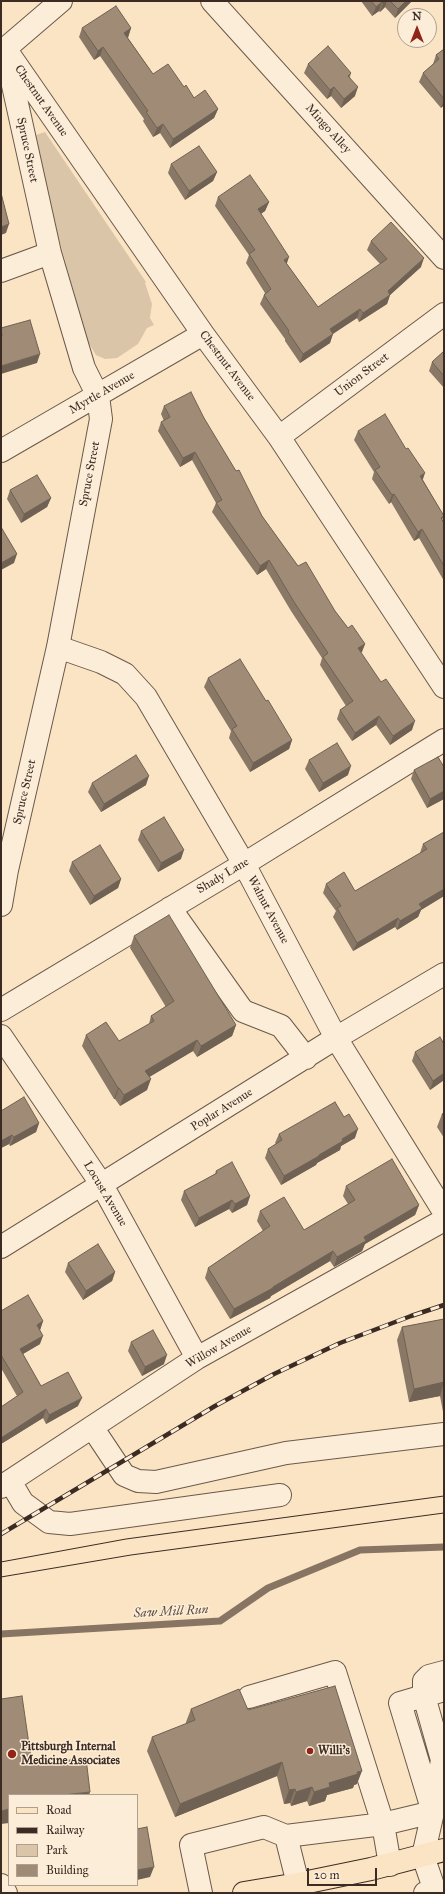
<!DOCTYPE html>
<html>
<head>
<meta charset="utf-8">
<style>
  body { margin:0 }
  #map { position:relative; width:445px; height:1894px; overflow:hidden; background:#fbe4c4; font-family:"IM FELL Great Primer",serif }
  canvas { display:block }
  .frame { position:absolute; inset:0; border:2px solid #3b2b22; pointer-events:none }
  .legend { position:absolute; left:8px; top:1794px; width:130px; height:92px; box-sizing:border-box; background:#fcedd9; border:1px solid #af9f90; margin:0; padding:5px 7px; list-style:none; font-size:12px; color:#3b2b22 }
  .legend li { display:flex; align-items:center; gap:8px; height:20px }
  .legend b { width:20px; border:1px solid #af9f90 }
  .north { position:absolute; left:397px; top:8px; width:40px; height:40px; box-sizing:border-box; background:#fcedd9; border:1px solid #af9f90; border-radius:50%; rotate:0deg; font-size:11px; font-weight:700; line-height:16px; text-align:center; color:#3b2b22 }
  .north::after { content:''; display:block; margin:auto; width:14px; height:18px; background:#8f2418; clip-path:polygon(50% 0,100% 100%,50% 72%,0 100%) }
  .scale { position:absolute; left:307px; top:1868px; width:70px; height:18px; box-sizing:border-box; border:2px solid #3b2b22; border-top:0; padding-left:5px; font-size:12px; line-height:14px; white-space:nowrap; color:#3b2b22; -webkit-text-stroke:3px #fcedd9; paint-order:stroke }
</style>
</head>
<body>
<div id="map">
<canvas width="445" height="1894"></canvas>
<div class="frame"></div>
<ul class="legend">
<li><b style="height:5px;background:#fbe4c4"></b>Road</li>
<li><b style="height:5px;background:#3b2b22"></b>Railway</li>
<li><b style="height:11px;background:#dac5a8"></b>Park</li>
<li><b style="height:11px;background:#9f8b76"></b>Building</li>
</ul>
<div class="north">N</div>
<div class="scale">20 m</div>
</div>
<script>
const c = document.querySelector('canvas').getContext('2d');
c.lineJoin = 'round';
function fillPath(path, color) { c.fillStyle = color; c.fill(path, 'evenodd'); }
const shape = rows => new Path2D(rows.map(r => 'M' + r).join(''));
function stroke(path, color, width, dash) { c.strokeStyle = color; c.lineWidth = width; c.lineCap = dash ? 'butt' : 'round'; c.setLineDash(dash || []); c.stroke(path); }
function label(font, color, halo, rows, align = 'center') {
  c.font = font + ' "IM FELL Great Primer",serif'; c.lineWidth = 3; c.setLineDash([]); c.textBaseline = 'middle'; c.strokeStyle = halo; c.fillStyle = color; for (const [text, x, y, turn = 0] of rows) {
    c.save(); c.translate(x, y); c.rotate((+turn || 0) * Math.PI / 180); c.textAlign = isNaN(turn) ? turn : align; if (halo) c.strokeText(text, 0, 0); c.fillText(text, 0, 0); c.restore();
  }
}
fillPath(shape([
  [45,132,146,282,145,283,152,304,150,318,154,325,147,328,138,344,117,358,105,359,96,355,88,342,30,137]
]), '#dac5a8');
stroke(shape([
  [1,1634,220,1621,268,1588,360,1550,444,1547]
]), '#877462', 7);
const minor = shape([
  [212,1,444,258],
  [5,49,61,1],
  [11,57,203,334,279,437,444,687],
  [1,271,50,253],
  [279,437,444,314],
  [1,451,203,334],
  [58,647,101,662,125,674,146,697,244,864,336,1038,444,1212],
  [1,905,7,870,58,647,101,419,98,396,84,368,50,253,5,49],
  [170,908,243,1011,281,1026,306,1058],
  [1,1010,244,864,444,740],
  [1,1036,102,1185,197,1358],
  [1,1247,336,1038,444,974],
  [92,1427,124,1475,138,1481,156,1482,286,1453,444,1434],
  [10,1481,23,1503,49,1522,70,1524,280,1495],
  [1,1487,197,1358,444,1220],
  [249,1697,335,1672,383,1824,433,1812,442,1760,424,1696,424,1681,429,1676,444,1672],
  [286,1836,298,1884],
  [1,1885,6,1893],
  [201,1893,191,1845,264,1827,286,1836,383,1824,390,1865],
  [425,1893,435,1891,423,1856,433,1812,400,1703,444,1690]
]);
const major = shape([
  [244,1893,298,1884,371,1869,444,1850]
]);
stroke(minor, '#6b594a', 24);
stroke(major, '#3b2b22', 24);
stroke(minor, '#fcedd9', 22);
stroke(major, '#fbe4c4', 22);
stroke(shape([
  [1,1562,126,1539,444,1496],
  [1,1577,131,1555,444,1513]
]), '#3b2b22', 1);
const rail = shape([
  [1,1534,215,1406,274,1374,340,1343,411,1316,444,1305]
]);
stroke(rail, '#3b2b22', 4.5);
stroke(rail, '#fcedd9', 3, [9]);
fillPath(shape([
  [361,1,412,1,395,18,385,7,380,12,379,11,372,16],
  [82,28,131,28,128,38,153,74,184,87,194,98,218,109,214,118,170,148,160,133,153,137,143,121,144,119,100,56,94,60,79,37],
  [444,49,444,105,441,108,419,82,423,73,433,64,436,55],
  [308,64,351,73,350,77,355,96,341,108,331,96,327,99,304,73],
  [171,164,217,172,213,181,185,200,168,173],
  [218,197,269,202,265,211,261,214,287,264,318,307,380,264,367,250,371,241,421,267,390,295,387,304,359,322,357,318,333,333,330,343,300,363,285,341,285,339,260,304,264,295,265,293,246,263,249,255,215,206],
  [444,351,444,388,429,371,432,362],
  [164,406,204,418,262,516,298,566,335,611,348,628,365,644,361,653,412,730,390,745,376,725,352,741,337,719,340,710,346,706,320,665,322,658,291,611,266,569,257,575,212,512,216,503,192,460,180,467,158,431,161,422,164,421,161,414],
  [358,431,423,480,444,516,442,520,444,523,444,581,419,538,414,541,391,502,389,504,372,479,374,472,354,440],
  [10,490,51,498,47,507,21,523,7,499],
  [208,678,266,701,292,740,289,749,250,772,229,738,231,731,204,687],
  [309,760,348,775,319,792,305,769],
  [444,767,444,799,427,808,411,779,414,770],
  [92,783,146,785,101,812,88,792],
  [141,831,181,859,158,872,138,840],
  [444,832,444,896,421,910,418,917,397,930,395,927,353,951,333,917,336,911,323,893,326,884,355,891,420,853,423,844],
  [72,862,121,879,118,888,90,905,69,871],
  [134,936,236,1025,232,1036,197,1057,193,1051,149,1077,147,1090,120,1106,115,1099,114,1099,82,1046,86,1035,119,1041,149,1024,151,1016,166,1007,130,948],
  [415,1052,444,1080,430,1090,412,1061],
  [1,1111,39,1123,36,1132,10,1146,9,1144,1,1148],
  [444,1113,444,1138,437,1127,442,1114],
  [279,1134,355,1138,341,1146,340,1150,317,1163,316,1165,281,1185,265,1158,268,1149,276,1144,275,1143],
  [216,1171,250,1196,247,1205,232,1213,229,1209,195,1227,181,1200,184,1191,215,1174],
  [346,1186,419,1205,415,1215,365,1244,362,1251,334,1267,330,1261,271,1296,270,1298,230,1319,205,1278,208,1268,263,1231,257,1221,260,1211,304,1230,348,1204,343,1196],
  [68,1263,115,1272,112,1281,83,1300,65,1272],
  [1,1311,43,1321,40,1330,40,1344,23,1354,41,1386,78,1406,46,1424,43,1418,1,1444,1,1407,17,1396,1,1368],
  [444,1319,444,1417,440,1396,409,1402,397,1340,402,1327],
  [131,1342,164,1364,142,1376,128,1351],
  [191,1709,248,1710,357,1784,354,1785,353,1788,327,1795,325,1801,309,1806,307,1801,291,1806,290,1803,284,1804,277,1776,175,1817,147,1751,152,1737,186,1724,186,1722]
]), '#897865');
fillPath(shape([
  [385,1,387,1,385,7,380,12,383,3],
  [406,1,412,1,395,18,398,9],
  [382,2,379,11,372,16,376,7],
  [131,28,128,37,121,42,124,33],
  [103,47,100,56,94,60,98,51],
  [334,87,331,96,327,99,330,90],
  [358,87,355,96,341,108,344,99],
  [444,99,444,105,441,108],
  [218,109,214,118,170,148,173,139],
  [163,124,160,133,153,137,157,128],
  [217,172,213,181,185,200,189,191],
  [269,202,265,211,254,218,258,209],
  [9,224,6,233,1,235,1,227],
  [289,257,286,266,284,260],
  [424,258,421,267,390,295,387,304,359,322,363,313,388,291],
  [360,309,357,318,327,338,330,329],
  [333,334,330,343,300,363,303,354],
  [40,354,37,363,1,374,1,366],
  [195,452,192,460,180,467,183,458],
  [425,473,422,482,420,476],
  [394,494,391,502,389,504,392,495],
  [51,498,47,507,21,523,24,514],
  [422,529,419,538,414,541,418,532],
  [17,554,14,563,1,570,1,563],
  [269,560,266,569,257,575,260,566],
  [365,644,362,652,355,657,358,648],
  [379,716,376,725,352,741,355,733],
  [415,721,412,730,390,745,393,736],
  [292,740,289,749,250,772,253,763],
  [351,766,348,775,319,792,323,783],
  [149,776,146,785,101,812,104,804],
  [444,791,444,799,427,808,430,799],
  [184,850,181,859,158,872,161,863],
  [121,879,118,888,90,905,94,896],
  [444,889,444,896,421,910,418,917,397,930,400,921,419,904],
  [398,918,395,927,353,951,357,943],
  [236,1025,232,1036,197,1057,201,1046],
  [197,1040,193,1051,141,1082,145,1071],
  [444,1073,444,1080,430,1090,433,1081],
  [151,1079,147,1090,120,1106,124,1095],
  [118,1088,119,1088,115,1099,114,1099],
  [39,1123,36,1132,10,1146,14,1137],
  [358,1129,355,1138,341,1146,340,1150,317,1163,316,1165,281,1185,284,1176,319,1155,342,1139],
  [12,1135,9,1144,1,1148,1,1141],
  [250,1196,247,1205,232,1213,235,1204],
  [232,1200,229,1209,195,1227,199,1218],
  [419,1205,415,1215,365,1244,362,1251,334,1267,337,1257,364,1237],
  [333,1251,330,1261,271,1296,270,1298,230,1319,234,1309],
  [115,1272,112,1281,83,1300,86,1291],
  [43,1321,40,1330,33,1334,37,1325],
  [43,1336,40,1344,16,1358,20,1349],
  [167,1355,164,1364,142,1376,145,1367],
  [444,1382,440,1396,409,1402,414,1389],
  [82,1398,78,1406,46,1424,49,1415],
  [46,1409,43,1418,1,1444,1,1438],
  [282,1762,277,1776,175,1817,180,1804],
  [362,1771,357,1784,354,1785,353,1788,327,1795,325,1801,309,1806,314,1792,329,1783,357,1772],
  [312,1787,307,1801,291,1806,296,1792],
  [295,1789,290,1803,284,1804,289,1790],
  [90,1792,89,1795,63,1795],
  [9,1809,9,1823,1,1824,1,1811],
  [154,1867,150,1877,137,1880,137,1870],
  [76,1885,83,1885,75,1886],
  [99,1885,107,1885,99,1886]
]), '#6f6153');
const building = shape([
  [371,1,385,1,383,3,382,2,376,7,371,1],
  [390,1,406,1,398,9,390,1],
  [116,6,131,28,124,33,153,74,168,64,184,87,186,85,194,98,205,90,218,109,173,139,163,124,157,128,146,112,148,111,103,47,98,51,82,28,116,6],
  [328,46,351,73,348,76,358,87,344,99,334,87,330,90,308,64,328,46],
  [444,49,444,99,423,73,439,59,436,55,444,49],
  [199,146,217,172,189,191,171,164,199,146],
  [250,175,269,202,258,209,289,257,284,260,318,307,387,259,371,241,391,222,424,258,388,291,390,295,363,313,360,309,330,329,333,334,303,354,288,332,289,331,264,295,271,289,249,254,255,250,218,197,250,175],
  [1,193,9,224,1,227,1,193],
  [30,320,40,354,1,366,1,336,2,336,1,328,30,320],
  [444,351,444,376,432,362,444,351],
  [191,392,204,418,236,471,239,470,262,516,298,566,306,562,335,611,348,628,352,625,365,644,358,648,381,682,386,679,415,721,393,736,379,716,355,733,340,710,353,701,323,657,328,653,294,602,269,560,260,566,216,503,222,500,195,452,183,458,161,422,170,417,164,406,191,392],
  [385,414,406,449,408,448,425,473,420,476,444,516,441,518,444,523,444,566,422,529,418,532,394,494,392,495,375,470,380,467,358,431,385,414],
  [37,475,51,498,24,514,10,490,37,475],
  [1,527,17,554,1,563,1,527],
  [240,659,266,701,268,700,292,740,253,763,232,729,237,726,208,678,240,659],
  [337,743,351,766,323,783,309,760,337,743],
  [136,755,149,776,104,804,92,783,136,755],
  [438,757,444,767,444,791,430,799,414,770,438,757],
  [164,817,184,850,161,863,141,831,164,817],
  [444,832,444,889,419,904,422,908,400,921,398,918,357,943,337,908,341,906,326,884,344,872,355,891,427,849,423,844,444,832],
  [100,845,121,879,94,896,72,862,100,845],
  [169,915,236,1025,201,1046,197,1040,145,1071,151,1079,124,1095,119,1088,118,1088,86,1035,106,1022,119,1041,154,1021,151,1016,174,1001,134,936,169,915],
  [440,1037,444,1044,444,1073,433,1081,415,1052,440,1037],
  [24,1097,39,1123,14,1137,12,1135,1,1141,1,1111,24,1097],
  [335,1102,344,1117,349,1114,358,1129,342,1139,343,1141,319,1155,319,1156,284,1176,268,1149,282,1140,279,1134,335,1102],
  [444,1113,444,1118,442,1114,444,1113],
  [392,1159,419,1205,364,1237,366,1241,337,1257,333,1251,273,1287,273,1288,234,1309,208,1268,270,1226,260,1211,284,1197,304,1230,355,1200,346,1186,392,1159],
  [232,1162,250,1196,235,1204,232,1200,199,1218,184,1191,217,1173,216,1171,232,1162],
  [98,1244,115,1272,86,1291,68,1263,98,1244],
  [28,1295,43,1321,37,1325,43,1336,20,1349,41,1386,68,1372,82,1398,49,1415,46,1409,1,1438,1,1407,23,1392,1,1355,1,1311,28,1295],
  [444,1319,444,1382,414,1389,402,1327,444,1319],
  [153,1330,167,1355,145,1367,131,1342,153,1330],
  [335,1686,362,1771,357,1772,358,1774,329,1783,330,1787,314,1792,312,1787,296,1792,295,1789,289,1790,282,1762,180,1804,152,1737,195,1720,191,1709,239,1689,248,1710,335,1686],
  [22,1696,32,1765,86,1758,90,1792,63,1795,9,1795,9,1809,1,1811,1,1699,22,1696],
  [147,1827,154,1867,137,1870,137,1829,147,1827]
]);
fillPath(building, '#9f8b76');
stroke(building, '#6f6153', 1);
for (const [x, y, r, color] of [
  [310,1751,4,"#8f2418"],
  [12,1754,5,"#8f2418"]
]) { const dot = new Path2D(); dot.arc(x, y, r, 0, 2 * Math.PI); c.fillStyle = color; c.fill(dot); stroke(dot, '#fcedd9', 1.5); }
label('12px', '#3b2b22', '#fcedd9', [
  ["Chestnut Avenue",41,101,55],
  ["Mingo Alley",328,129,48],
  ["Spruce Street",27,150,78],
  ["Chestnut Avenue",227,366,53],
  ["Union Street",362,375,-37],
  ["Myrtle Avenue",102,393,-30],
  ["Spruce Street",90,474,-79],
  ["Spruce Street",25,792,-77],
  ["Shady Lane",223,876,-31],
  ["Walnut Avenue",268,910,62],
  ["Poplar Avenue",222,1110,-32],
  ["Locust Avenue",105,1194,59],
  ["Willow Avenue",219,1347,-30]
]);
label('bold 12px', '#3b2b22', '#fcedd9', [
  ["Pittsburgh Internal",21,1747],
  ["Medicine Associates",21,1761],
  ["Willi's",318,1751]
], 'left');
label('italic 13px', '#615042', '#fcedd9', [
  ["Saw Mill Run",171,1612,-3]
]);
</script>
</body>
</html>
